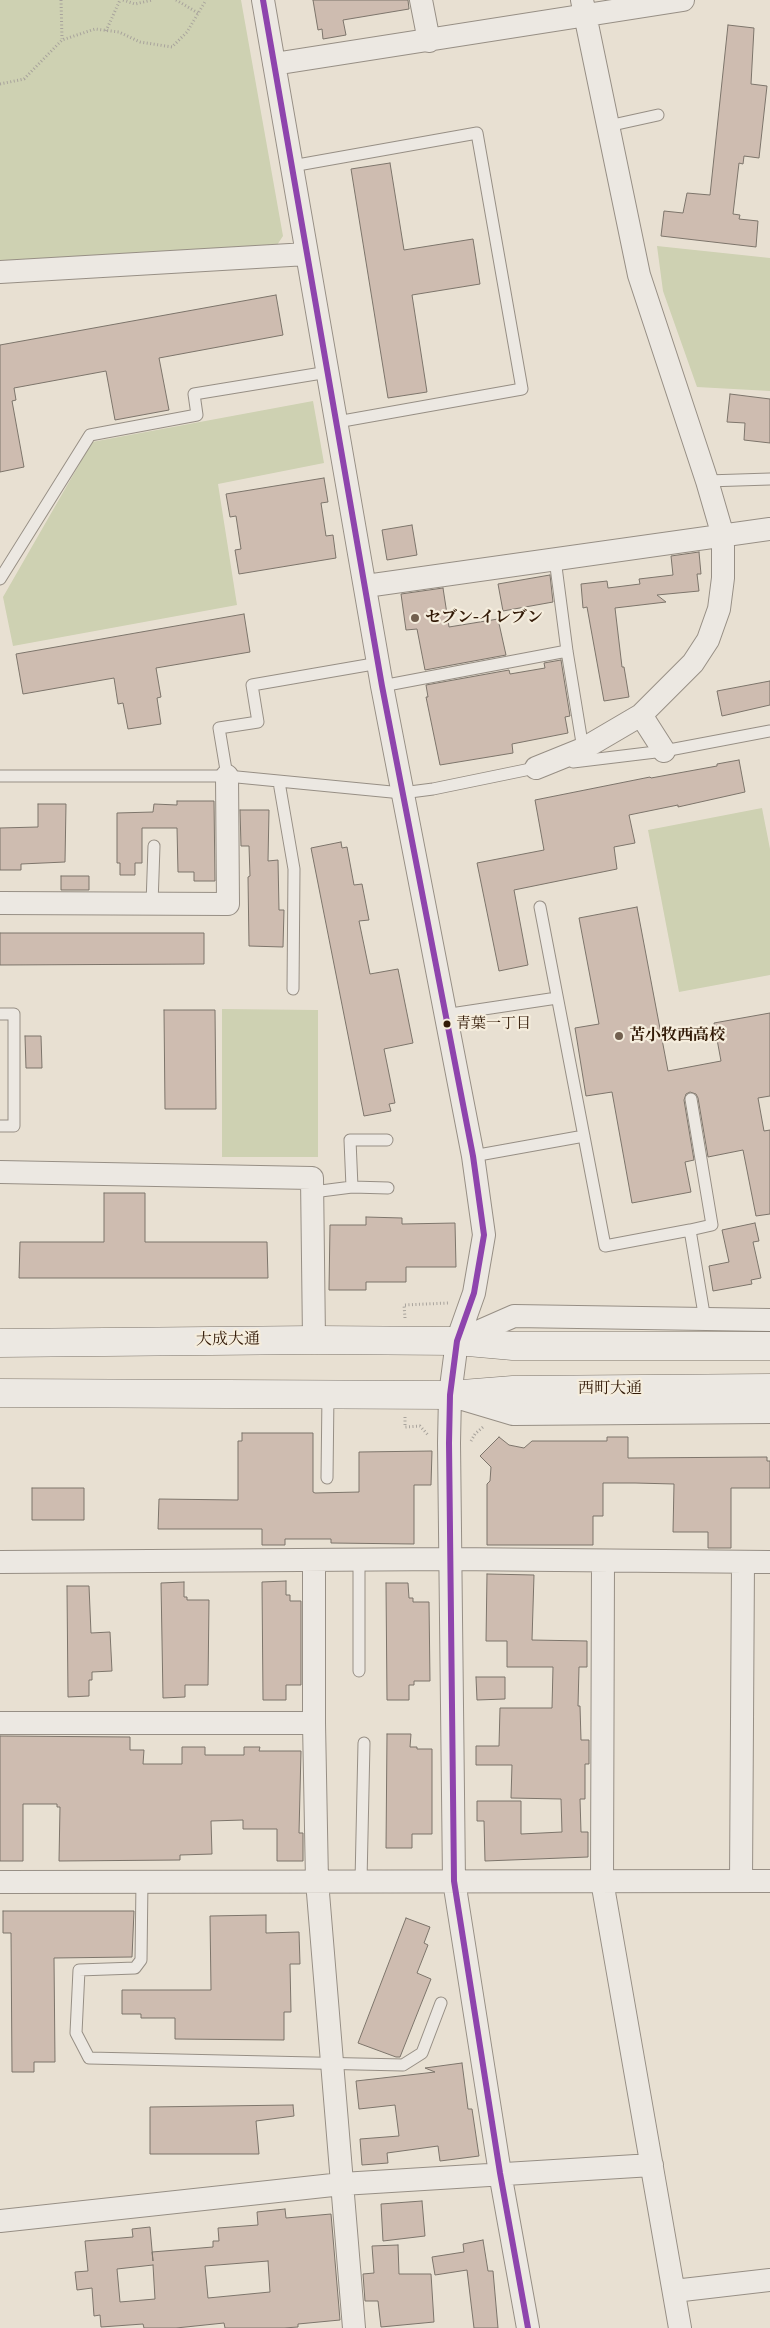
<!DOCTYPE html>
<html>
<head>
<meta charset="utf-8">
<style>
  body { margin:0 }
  canvas { display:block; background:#e8e0d2 }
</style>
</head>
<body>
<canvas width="770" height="2328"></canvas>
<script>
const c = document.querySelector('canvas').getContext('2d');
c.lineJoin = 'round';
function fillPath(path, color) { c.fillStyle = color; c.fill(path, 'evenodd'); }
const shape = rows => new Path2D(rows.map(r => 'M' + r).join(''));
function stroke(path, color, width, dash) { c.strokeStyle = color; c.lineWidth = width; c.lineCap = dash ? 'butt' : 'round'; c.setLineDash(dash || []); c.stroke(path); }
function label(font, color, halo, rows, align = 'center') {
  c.font = font + ' "Gentium Book Plus","Noto Serif JP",serif'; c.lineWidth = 4.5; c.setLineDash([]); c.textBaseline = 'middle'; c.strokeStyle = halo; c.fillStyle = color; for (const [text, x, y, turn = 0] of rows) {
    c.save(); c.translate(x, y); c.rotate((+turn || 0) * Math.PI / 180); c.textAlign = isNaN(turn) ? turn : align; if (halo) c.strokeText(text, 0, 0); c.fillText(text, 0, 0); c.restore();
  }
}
fillPath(shape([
  [0,0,241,0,283,236,277,245,0,262],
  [657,246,770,258,770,391,697,387,663,291],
  [313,401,324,463,218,484,237,605,13,646,3,597,92,442],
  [762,808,770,849,770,975,679,992,648,830],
  [222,1009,318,1010,318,1157,222,1157]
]), '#ced1b2');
const building = shape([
  [313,0,408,0,409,9,343,20,346,35,323,39,322,29,318,30,313,0],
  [728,25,754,28,751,84,767,86,759,158,744,156,743,164,739,163,733,214,740,215,739,219,758,221,756,247,661,236,664,211,683,213,687,193,710,195,728,25],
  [390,163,404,250,473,239,480,284,412,295,427,392,388,398,351,169,390,163],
  [276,295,283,335,159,358,169,410,115,420,106,371,14,388,16,400,12,401,24,467,0,472,0,345,276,295],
  [730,394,770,399,770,443,744,440,745,423,727,422,730,394],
  [324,478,328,502,321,503,326,536,333,535,336,558,239,574,235,550,241,549,236,516,230,517,226,494,324,478],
  [412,525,417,555,387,560,382,530,412,525],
  [699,552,701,574,697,574,699,591,657,595,666,602,615,608,622,667,624,667,629,697,604,701,587,607,583,608,581,584,607,581,608,588,640,584,639,579,673,575,671,556,699,552],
  [550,575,553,602,503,611,498,584,550,575],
  [443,588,449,627,498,619,506,655,425,670,417,629,406,630,401,594,443,588],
  [244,614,250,652,156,668,161,697,157,698,161,724,128,729,123,703,118,704,114,678,23,694,16,654,244,614],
  [561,660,570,716,565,717,568,733,512,744,513,753,440,765,426,697,428,697,426,685,509,670,510,674,545,668,544,663,561,660],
  [770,681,770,705,722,716,717,691,770,681],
  [739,760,745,792,678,807,678,805,629,815,635,843,614,847,617,869,514,890,528,965,499,971,477,863,544,850,535,800,650,777,651,778,717,766,717,764,739,760],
  [177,801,214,801,215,881,194,881,194,872,178,872,177,828,142,828,142,863,135,863,135,875,120,875,120,863,117,863,117,813,153,812,154,804,177,805,177,801],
  [38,804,66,804,65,862,21,864,21,870,0,870,0,828,38,827,38,804],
  [240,810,269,810,268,861,278,860,279,910,284,910,283,947,249,946,248,877,250,876,249,846,241,846,240,810],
  [341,842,342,848,347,847,354,885,362,884,369,920,359,921,370,974,398,969,413,1043,384,1049,395,1103,389,1104,391,1111,364,1116,311,848,341,842],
  [61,876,89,876,89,890,61,890,61,876],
  [637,907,668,1071,721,1061,714,1023,770,1013,770,1096,758,1098,764,1131,770,1130,770,1214,756,1216,743,1150,708,1157,698,1098,696,1094,690,1092,686,1094,684,1100,694,1160,685,1162,691,1192,632,1203,612,1092,586,1096,575,1028,599,1024,579,918,637,907],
  [0,933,204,933,204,964,0,965,0,933],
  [164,1010,215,1010,216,1109,165,1109,164,1010],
  [25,1036,41,1036,42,1068,26,1068,25,1036],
  [104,1193,145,1193,145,1242,267,1242,268,1278,19,1278,20,1242,104,1242,104,1193],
  [366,1217,402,1218,402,1224,455,1223,456,1267,406,1267,406,1282,366,1282,366,1290,329,1290,330,1225,366,1225,366,1217],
  [755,1223,759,1241,753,1242,761,1278,751,1280,752,1284,713,1291,709,1266,729,1262,722,1230,755,1223],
  [242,1433,313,1433,313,1492,315,1493,359,1492,359,1452,432,1451,431,1485,414,1485,414,1544,331,1543,331,1539,285,1539,285,1545,262,1545,262,1529,158,1529,159,1499,238,1500,238,1441,242,1441,242,1433],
  [499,1437,509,1445,524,1448,532,1441,607,1441,607,1437,628,1437,628,1458,767,1457,767,1461,770,1461,770,1488,731,1488,731,1548,708,1548,708,1532,673,1532,674,1484,635,1483,603,1483,603,1516,593,1516,593,1545,487,1545,487,1484,490,1481,491,1467,480,1456,499,1437],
  [32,1488,84,1488,84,1520,32,1520,32,1488],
  [487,1574,534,1575,532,1640,587,1641,587,1667,579,1667,578,1706,580,1706,581,1740,589,1740,589,1764,585,1764,585,1799,580,1799,581,1832,588,1832,588,1857,485,1861,484,1821,477,1821,477,1801,521,1801,521,1834,562,1832,561,1799,511,1798,512,1765,476,1765,476,1746,499,1746,500,1708,552,1708,553,1667,507,1667,507,1641,486,1641,487,1574],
  [286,1581,286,1595,290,1595,290,1601,301,1601,301,1685,286,1685,286,1700,263,1700,262,1582,286,1581],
  [184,1582,184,1597,187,1597,187,1600,209,1600,208,1685,185,1685,185,1697,163,1698,161,1583,184,1582],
  [386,1583,408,1583,409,1598,413,1598,413,1602,429,1602,430,1681,414,1681,414,1685,409,1685,409,1700,387,1700,386,1583],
  [67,1586,89,1586,91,1633,110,1632,112,1671,92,1672,92,1680,89,1680,89,1696,68,1697,67,1586],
  [476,1677,505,1677,505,1699,477,1700,476,1677],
  [387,1734,411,1734,410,1747,417,1747,417,1749,432,1749,432,1834,412,1834,412,1848,386,1848,387,1734],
  [0,1736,130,1737,130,1750,144,1750,143,1764,182,1764,182,1747,205,1747,205,1755,244,1755,244,1747,260,1747,259,1751,301,1751,299,1833,303,1833,303,1861,277,1861,277,1829,243,1829,243,1820,211,1821,212,1854,180,1855,180,1860,59,1861,60,1807,57,1807,57,1804,23,1804,23,1861,0,1861,0,1736],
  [3,1911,134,1911,132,1957,54,1958,55,2062,34,2062,34,2072,12,2072,11,1933,3,1933,3,1911],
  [266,1915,266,1933,299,1932,300,1964,290,1964,291,2012,284,2012,284,2040,175,2039,175,2018,141,2018,141,2014,122,2014,122,1990,211,1990,210,1916,266,1915],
  [406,1918,430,1927,424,1943,428,1945,417,1973,431,1979,400,2057,396,2057,358,2043,406,1918],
  [462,2063,468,2109,472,2109,479,2156,440,2161,438,2146,387,2153,388,2163,362,2165,360,2139,399,2136,395,2105,359,2109,356,2081,435,2072,425,2068,462,2063],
  [293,2105,294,2116,256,2121,259,2154,150,2154,150,2107,293,2105],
  [422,2201,425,2236,383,2241,381,2204,422,2201],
  [285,2209,286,2218,331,2214,340,2320,298,2324,298,2327,284,2328,225,2328,224,2323,176,2328,144,2328,143,2324,101,2327,100,2315,94,2316,92,2288,77,2290,75,2272,88,2271,85,2241,133,2237,132,2229,150,2227,153,2261,152,2252,213,2247,213,2241,219,2241,218,2228,258,2225,257,2212,285,2209],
  [268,2261,270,2292,208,2298,205,2266,268,2261],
  [153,2265,155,2299,120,2302,117,2269,153,2265],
  [483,2240,488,2271,493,2271,498,2328,474,2328,467,2270,435,2275,432,2257,464,2252,463,2244,483,2240],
  [398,2245,399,2274,431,2274,434,2322,381,2327,378,2301,365,2301,363,2274,374,2273,372,2246,398,2245]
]);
fillPath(building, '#cebcb0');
stroke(building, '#7d756b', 1);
const lane = shape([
  [608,126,658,115],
  [292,166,477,133,522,389,337,422],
  [707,481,770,479],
  [555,559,567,651,583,749],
  [0,579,90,435,197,415,194,394,328,372],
  [382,686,567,651],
  [573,762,664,751,770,731],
  [0,776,227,776,402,793,433,789,540,767],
  [227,776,219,728,258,722,252,685,379,663],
  [279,782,294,869,293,989],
  [152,904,154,846],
  [540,907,605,1246,690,1230,705,1320],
  [0,1014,14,1014,14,1126,0,1126],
  [444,1015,557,998],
  [473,1156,584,1136],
  [352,1187,388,1188],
  [313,1192,352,1187,350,1140,387,1140],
  [690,1230,712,1225,691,1099],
  [327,1478,328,1394],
  [359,1671,359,1560],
  [142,1881,141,1960,135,1968,79,1970,76,2033,89,2058,403,2065,422,2053,441,2003],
  [361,1881,364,1743]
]);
const street = shape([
  [263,0,382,686,473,1156,484,1235,474,1293,457,1341,450,1395,449,1443,454,1881,500,2173,528,2328],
  [421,0,429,41],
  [274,64,683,0],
  [0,272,307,254],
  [366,586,770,529],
  [641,715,664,751],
  [536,768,583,749,641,715,693,663,708,640,719,609,723,578,723,536,707,481,639,275,582,0],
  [0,903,228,904,227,776],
  [0,1172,312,1178,314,1340],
  [457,1341,514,1316,770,1320],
  [456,1397,513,1414,770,1412],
  [314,1560,314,1723,317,1881,354,2328],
  [0,1562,450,1559,770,1562],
  [603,1562,602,1881,680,2328],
  [0,1723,314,1723],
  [741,1881,743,1562],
  [0,1882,770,1881],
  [0,2221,342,2184,652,2165],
  [674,2291,770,2280]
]);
const secondary = shape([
  [0,1343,314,1340,457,1341,513,1346,770,1346],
  [0,1393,450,1395,513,1390,770,1388]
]);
stroke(lane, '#978f85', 13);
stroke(street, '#978f85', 24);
stroke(secondary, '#7d756b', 29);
stroke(shape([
  [61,0,62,39],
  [123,0,135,4,152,0],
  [176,0,198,13],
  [106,31,120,0],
  [0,84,24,79,62,40,95,29,119,32,140,42,172,47,187,32,206,0],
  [405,1318,404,1305,448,1303],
  [405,1417,405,1427,420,1426,429,1436],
  [471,1441,475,1434,483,1427]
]), '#a8a39c', 3, [1, 2.5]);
stroke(lane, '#ece8e2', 11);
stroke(street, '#ece8e2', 22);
stroke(secondary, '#ece8e2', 28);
stroke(shape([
  [263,0,382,686,473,1156,484,1235,474,1293,457,1341,450,1395,449,1443,454,1881,500,2173,528,2328]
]), '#8e44ad', 6);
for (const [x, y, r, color] of [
  [415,618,5,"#72604f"],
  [447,1024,4.5,"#331b08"],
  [619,1036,5,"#72604f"]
]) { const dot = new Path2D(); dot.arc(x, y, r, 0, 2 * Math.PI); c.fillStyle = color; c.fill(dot); stroke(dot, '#f5eddd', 2); }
label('15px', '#331b08', '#f5eddd', [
  ["青葉一丁目",456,1024]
], 'left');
label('bold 16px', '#331b08', '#f5eddd', [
  ["セブン-イレブン",425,618],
  ["苫小牧西高校",629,1036]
], 'left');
label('16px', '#331b08', '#f5eddd', [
  ["大成大通",228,1340,-1],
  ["西町大通",610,1389]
]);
</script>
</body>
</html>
